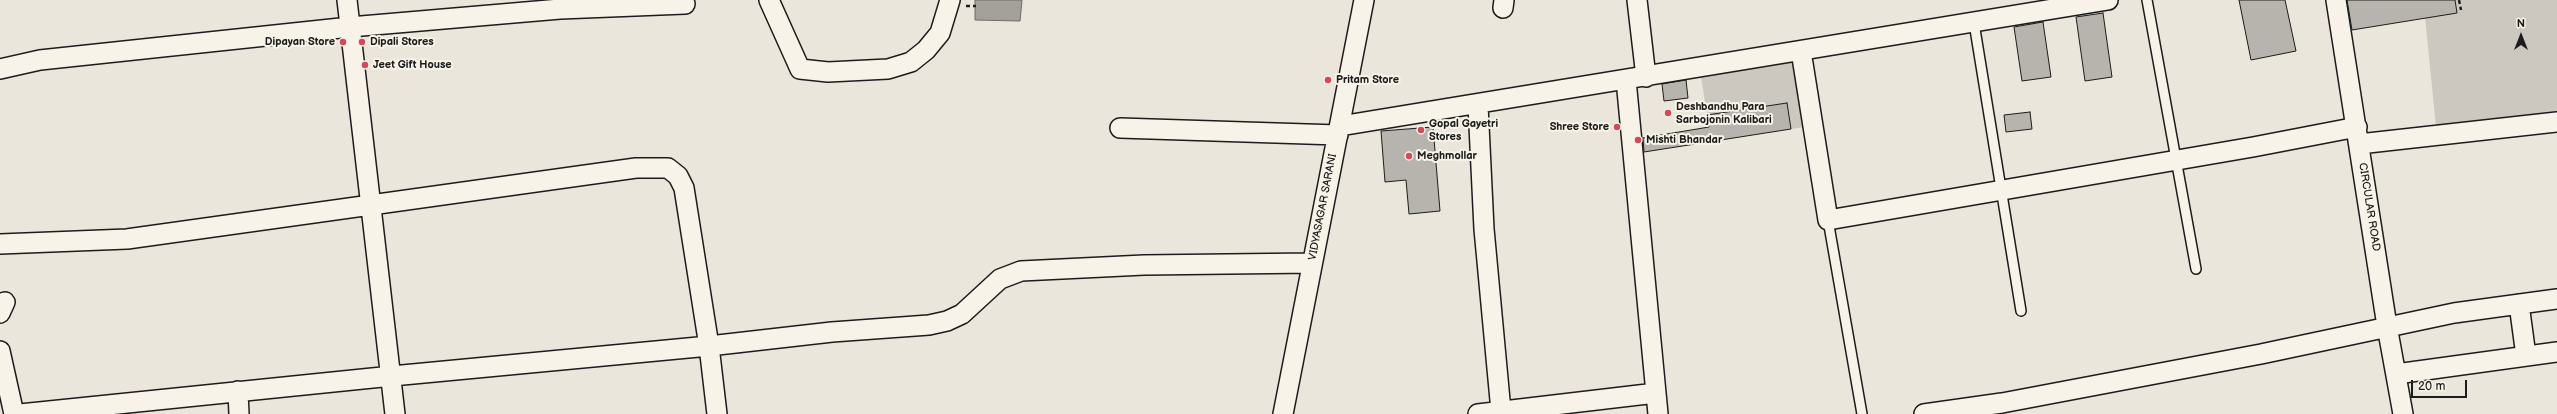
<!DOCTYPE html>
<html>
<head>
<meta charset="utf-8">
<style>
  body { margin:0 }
  #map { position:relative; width:2557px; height:414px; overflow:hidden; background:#eae6dc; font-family:"Balsamiq Sans",sans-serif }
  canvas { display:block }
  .north { position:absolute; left:2501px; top:16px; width:40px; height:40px; -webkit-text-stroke:3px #f7f3e8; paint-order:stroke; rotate:0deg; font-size:11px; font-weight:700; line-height:16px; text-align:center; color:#1c1c1c }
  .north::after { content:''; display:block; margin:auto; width:14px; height:18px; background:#1c1c1c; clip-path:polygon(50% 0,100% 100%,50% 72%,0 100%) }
  .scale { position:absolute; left:2411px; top:380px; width:56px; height:18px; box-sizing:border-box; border:2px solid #1c1c1c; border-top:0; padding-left:5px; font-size:12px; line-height:14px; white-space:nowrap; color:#1c1c1c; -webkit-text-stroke:3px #f7f3e8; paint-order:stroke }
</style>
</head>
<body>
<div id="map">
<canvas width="2557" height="414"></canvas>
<div class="north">N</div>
<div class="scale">20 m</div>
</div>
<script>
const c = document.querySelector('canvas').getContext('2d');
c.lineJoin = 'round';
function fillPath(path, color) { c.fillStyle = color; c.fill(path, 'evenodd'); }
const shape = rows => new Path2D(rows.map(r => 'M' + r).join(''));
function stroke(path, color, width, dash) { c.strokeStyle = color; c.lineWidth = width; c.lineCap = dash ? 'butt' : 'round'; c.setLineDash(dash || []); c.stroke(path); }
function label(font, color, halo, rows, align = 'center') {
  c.font = font + ' "Balsamiq Sans",sans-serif'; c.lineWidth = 4; c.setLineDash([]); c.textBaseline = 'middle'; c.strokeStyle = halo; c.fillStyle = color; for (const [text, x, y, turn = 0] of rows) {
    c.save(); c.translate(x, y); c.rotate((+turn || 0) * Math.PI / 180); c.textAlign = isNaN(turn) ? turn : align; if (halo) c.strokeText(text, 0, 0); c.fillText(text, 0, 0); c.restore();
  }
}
fillPath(shape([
  [2455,0,2557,0,2557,111,2436,127,2425,17,2457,13],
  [1785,56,1793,62,1804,127,1791,129,1787,103,1707,115,1700,70]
]), '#ccc8c0');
const water = shape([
  [975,0,1022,0,1020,21,975,20,975,0]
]);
fillPath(water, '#a3a19a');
stroke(water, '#6d6c68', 1);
const building = shape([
  [2239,0,2285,0,2296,51,2251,60,2239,0],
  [2347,0,2455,0,2457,13,2352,30,2347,0],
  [2103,13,2112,77,2085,81,2076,17,2103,13],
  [2043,22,2051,77,2022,81,2014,27,2043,22],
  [1686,80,1688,98,1664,101,1662,84,1686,80],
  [1787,103,1791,129,1644,152,1643,138,1709,127,1707,115,1787,103],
  [2030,112,2032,129,2006,132,2004,115,2030,112],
  [1433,127,1440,211,1409,214,1406,180,1385,182,1381,131,1433,127]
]);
fillPath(building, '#b6b4ac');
stroke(building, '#1c1c1c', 1);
const service = shape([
  [2147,0,2196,269],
  [1974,23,2021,311],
  [1828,220,1862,414]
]);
const minor = shape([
  [347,0,395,414],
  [769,0,800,69,828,72,888,69,911,62,926,50,940,33,950,0],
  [1637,0,1646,77],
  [2336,0,2387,326,2403,414],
  [1503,8,1504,0],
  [1801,51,1828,220,2253,147,2357,127],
  [0,69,40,60,350,27,560,9,685,4],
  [1626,80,1658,414],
  [1478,105,1484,229,1501,411],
  [1340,126,2108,0],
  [1120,128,1338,135],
  [2359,144,2557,122],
  [0,244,127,239,636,168,668,168,678,176,684,188,709,346,717,414],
  [2519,304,2526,356],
  [0,313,5,302],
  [0,351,14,414],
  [2396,374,2557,352],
  [238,391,239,414],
  [20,414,392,376,709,346,832,332,929,325,947,321,962,314,1000,279,1021,271,1144,265,1312,263],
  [1283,414,1364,0],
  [1478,414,1656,393],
  [1924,414,2002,403,2261,354,2454,313,2557,299]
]);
stroke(service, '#1c1c1c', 12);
stroke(minor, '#1c1c1c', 22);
stroke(shape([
  [2459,0,2461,10],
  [966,6,976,6]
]), '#1c1c1c', 2.5, [4, 3]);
stroke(service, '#f7f3e8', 9);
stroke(minor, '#f7f3e8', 19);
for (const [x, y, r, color] of [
  [343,42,4,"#d1495b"],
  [362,42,4,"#d1495b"],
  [365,65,4,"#d1495b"],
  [1328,80,4,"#d1495b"],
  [1668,113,4,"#d1495b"],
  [1617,127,4,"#d1495b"],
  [1421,130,4,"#d1495b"],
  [1638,140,4,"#d1495b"],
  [1409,156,4,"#d1495b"]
]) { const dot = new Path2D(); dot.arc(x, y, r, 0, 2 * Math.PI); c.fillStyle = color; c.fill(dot); stroke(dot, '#f7f3e8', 1.5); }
label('bold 11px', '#1c1c1c', '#f7f3e8', [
  ["Dipayan Store",335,42,"right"],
  ["Dipali Stores",370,42],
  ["Jeet Gift House",373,65],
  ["Pritam Store",1336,80],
  ["Deshbandhu Para",1676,107],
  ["Sarbojonin Kalibari",1676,120],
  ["Gopal Gayetri",1429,124],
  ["Stores",1429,137],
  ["Shree Store",1609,127,"right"],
  ["Mishti Bhandar",1646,140],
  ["Meghmollar",1417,156]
], 'left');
label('11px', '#1c1c1c', '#f7f3e8', [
  ["VIDYASAGAR SARANI",1323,207,-79],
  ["CIRCULAR ROAD",2369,207,81]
]);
</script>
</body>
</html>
